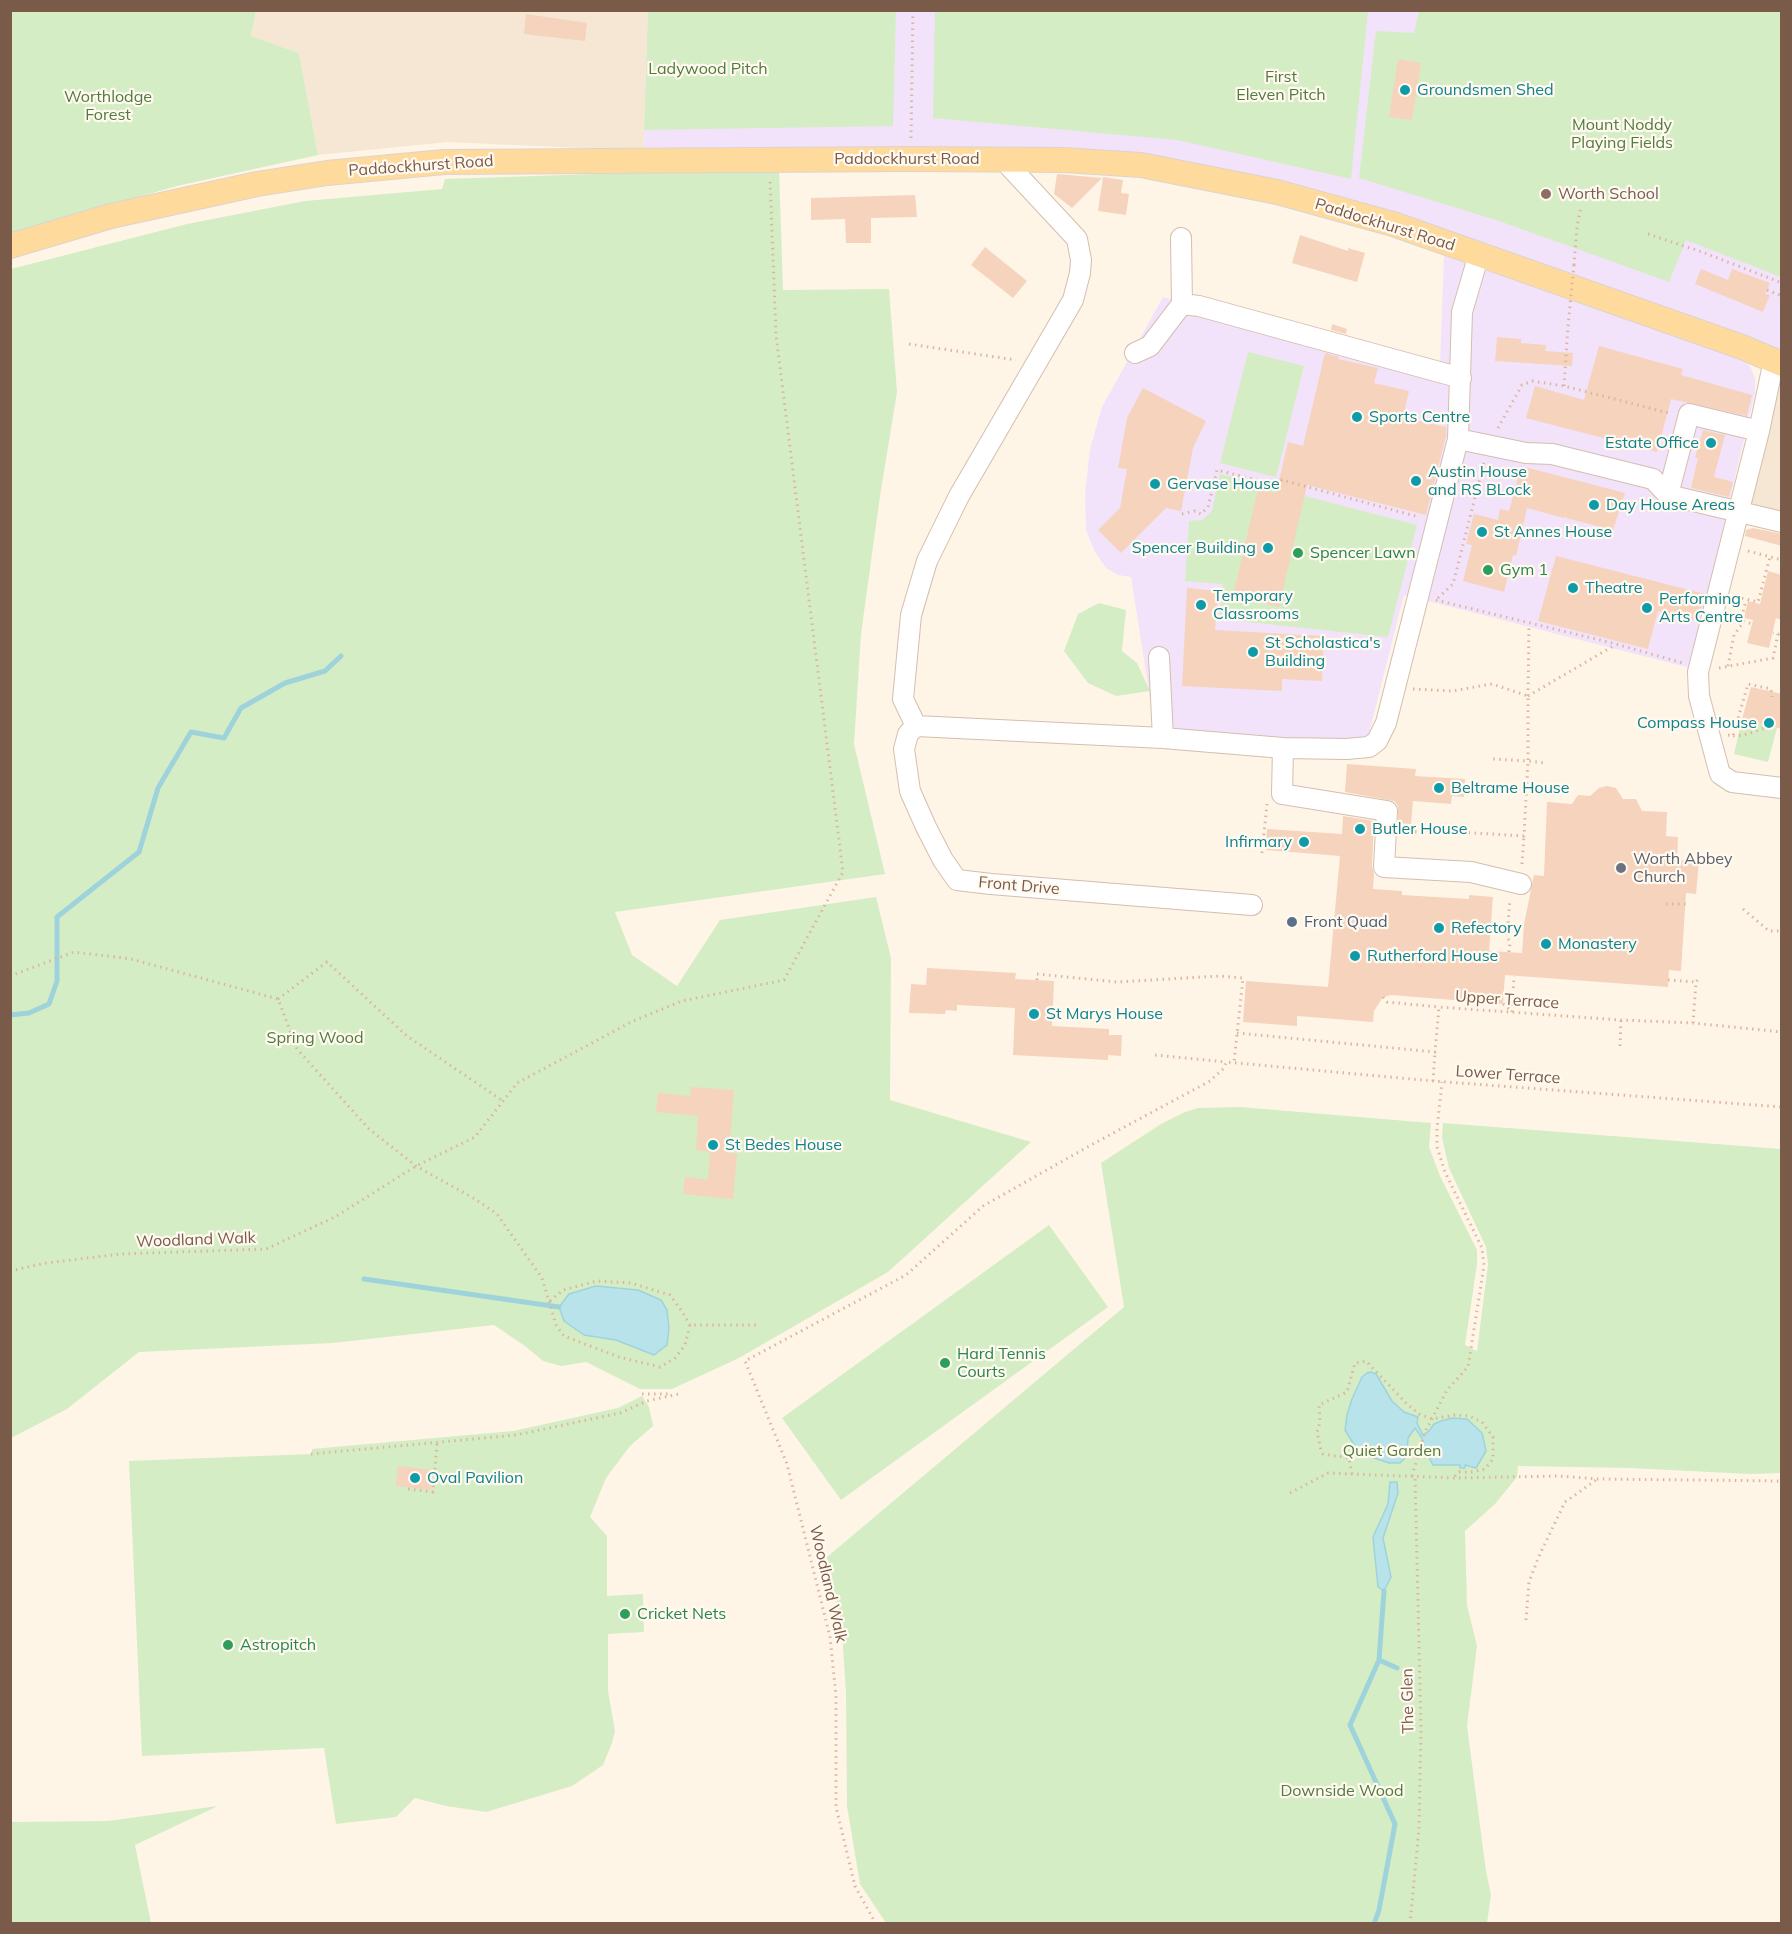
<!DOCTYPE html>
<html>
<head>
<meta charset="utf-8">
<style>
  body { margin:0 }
  #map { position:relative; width:1792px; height:1934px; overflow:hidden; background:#fef5e7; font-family:Mulish,sans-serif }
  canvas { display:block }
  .frame { position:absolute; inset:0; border:12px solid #7a5a49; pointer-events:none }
</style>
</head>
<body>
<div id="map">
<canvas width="1792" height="1934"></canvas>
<div class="frame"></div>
</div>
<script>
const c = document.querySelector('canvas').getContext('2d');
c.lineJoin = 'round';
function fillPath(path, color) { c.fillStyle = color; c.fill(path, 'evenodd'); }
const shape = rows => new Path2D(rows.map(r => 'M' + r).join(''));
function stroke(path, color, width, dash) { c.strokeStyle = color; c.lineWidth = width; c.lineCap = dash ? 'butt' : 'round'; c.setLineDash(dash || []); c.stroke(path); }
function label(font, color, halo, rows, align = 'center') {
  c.font = font + ' Mulish,sans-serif'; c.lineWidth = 4.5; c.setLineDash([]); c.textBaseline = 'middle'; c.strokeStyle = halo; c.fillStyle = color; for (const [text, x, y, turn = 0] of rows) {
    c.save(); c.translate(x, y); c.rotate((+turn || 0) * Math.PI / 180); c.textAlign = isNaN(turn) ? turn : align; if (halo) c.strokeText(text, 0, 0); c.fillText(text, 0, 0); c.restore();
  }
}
fillPath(shape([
  [256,11,648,11,644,130,645,151,448,142,318,155,299,53,251,36],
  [1781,380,1781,515,1750,506]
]), '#f6e7d5');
fillPath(shape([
  [648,11,1781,11,1781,357,1269,182,645,151,644,130],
  [1444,256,1740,359,1750,366,1755,378,1755,393,1690,668,1404,595,1369,733,1364,740,1185,737,1152,711,1131,577,1118,575,1106,568,1095,552,1086,530,1085,495,1090,449,1102,407,1163,297,1419,365,1440,366]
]), '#f2e3fb');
fillPath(shape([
  [11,11,256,11,251,36,299,53,318,155,177,186,11,233],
  [648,11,896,11,893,126,644,130],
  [935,11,1368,11,1351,179,1177,140,933,118],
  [1419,11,1781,11,1781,277,1686,240,1669,282,1499,221,1359,178,1376,31,1414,33],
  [779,168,783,290,889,289,897,392,880,496,861,634,854,744,885,874,615,912,632,955,677,986,720,920,876,897,891,958,890,1100,1031,1142,888,1272,739,1358,672,1389,640,1389,586,1362,561,1366,543,1361,525,1346,494,1325,333,1343,139,1352,67,1409,11,1438,11,269,187,224,305,201,442,189,445,179],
  [596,1286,619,1290,661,1300,667,1310,669,1328,634,1348,616,1340,584,1335],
  [1248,352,1304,366,1276,477,1220,463],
  [1220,474,1417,525,1388,637,1220,619,1223,584,1185,581,1189,521,1202,520,1212,511],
  [1099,603,1126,610,1122,651,1137,663,1150,691,1116,696,1088,683,1064,651,1078,614],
  [1742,719,1777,728,1768,762,1734,754],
  [1240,1107,1431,1123,1429,1147,1440,1176,1477,1250,1477,1264,1465,1345,1477,1351,1488,1265,1486,1247,1449,1168,1442,1138,1443,1123,1781,1149,1781,1473,1750,1474,1631,1468,1518,1466,1517,1477,1495,1504,1465,1531,1467,1605,1477,1646,1467,1726,1486,1871,1491,1895,1487,1923,886,1923,860,1884,847,1806,846,1693,842,1632,827,1557,1124,1307,1101,1163,1161,1124,1185,1112,1198,1108],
  [1049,1225,1108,1307,841,1500,782,1418],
  [642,1396,649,1407,653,1426,630,1446,606,1478,590,1517,607,1536,607,1596,643,1594,644,1632,608,1634,608,1691,615,1731,612,1743,603,1765,572,1786,486,1812,446,1806,415,1798,396,1817,336,1824,324,1748,142,1756,129,1461,312,1454,312,1449,513,1431,618,1408],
  [218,1806,135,1845,151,1923,11,1923,11,1822,108,1821]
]), '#d5edc4');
const water = shape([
  [596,1286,638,1290,661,1300,667,1310,669,1328,667,1345,654,1355,616,1340,584,1335,564,1321,559,1307,569,1294,596,1286],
  [1371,1372,1376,1374,1392,1401,1404,1412,1418,1417,1417,1423,1423,1435,1429,1431,1434,1424,1441,1421,1452,1418,1467,1419,1482,1433,1486,1451,1476,1468,1465,1465,1465,1468,1460,1468,1460,1465,1433,1465,1423,1446,1422,1438,1415,1428,1408,1438,1407,1456,1400,1463,1389,1463,1371,1457,1356,1448,1345,1430,1347,1415,1352,1399,1362,1377,1367,1373,1371,1372],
  [1390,1482,1397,1482,1398,1493,1383,1538,1391,1577,1384,1591,1378,1587,1373,1537,1388,1504,1390,1482]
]);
fillPath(water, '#b9e3ea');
stroke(water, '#9fd3dc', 1.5);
stroke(shape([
  [10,1015,29,1013,49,1004,57,981,57,917,139,852,158,788,191,732,224,738,241,708,285,683,325,671,341,656],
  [364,1279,559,1307],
  [1379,1660,1397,1668],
  [1374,1924,1379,1910,1395,1824,1350,1725,1379,1660,1384,1591]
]), '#9fd3dc', 5);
fillPath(shape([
  [526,14,587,23,585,41,524,34],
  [1398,59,1421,63,1412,120,1389,117],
  [1057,174,1058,174,1102,178,1072,208,1054,194],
  [1103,177,1123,180,1121,193,1129,194,1126,215,1098,211],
  [915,195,917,217,871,218,871,243,846,243,845,219,811,220,811,198],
  [1300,235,1348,251,1348,248,1365,253,1357,282,1292,263],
  [985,247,1027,281,1013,298,971,265],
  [1701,269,1728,280,1732,269,1770,283,1765,294,1770,295,1763,312,1695,284],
  [1332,324,1347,329,1346,334,1331,330],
  [1497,337,1521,339,1521,343,1546,345,1545,351,1573,353,1572,366,1495,361],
  [1599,346,1683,369,1681,375,1752,395,1747,416,1671,399,1657,452,1526,418,1535,386,1584,400],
  [1325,353,1339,357,1338,359,1378,368,1374,383,1409,391,1403,417,1446,427,1446,436,1426,515,1307,485,1279,607,1233,596,1258,489,1276,493,1288,442,1303,446],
  [1143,388,1206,421,1193,448,1181,511,1166,508,1121,553,1098,530,1120,508,1127,469,1118,468,1127,418],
  [1703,430,1725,435,1714,477,1733,482,1729,497,1691,488,1698,458,1695,458],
  [1521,466,1625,493,1613,530,1566,518,1566,516,1564,518,1527,508,1516,556,1513,555,1504,592,1463,581,1472,545,1466,544,1474,514,1498,520,1500,509,1509,511],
  [1753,528,1782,534,1782,546,1745,536,1746,530],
  [1556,556,1705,594,1698,621,1658,611,1648,649,1538,621],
  [1768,571,1782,575,1782,620,1776,618,1769,648,1747,643,1753,620,1744,618,1748,601,1760,604],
  [1187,588,1218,591,1215,630,1324,636,1322,681,1282,679,1282,691,1182,686],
  [1751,687,1782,694,1782,729,1742,719],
  [1347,764,1416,769,1415,776,1465,779,1464,797,1452,796,1451,804,1413,801,1411,824,1398,823,1398,806,1394,801,1345,792],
  [1607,786,1616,788,1623,799,1636,799,1642,811,1667,812,1666,836,1678,837,1677,860,1699,862,1696,894,1686,893,1681,971,1669,970,1668,987,1505,975,1503,1004,1391,995,1383,997,1374,1011,1373,1022,1297,1016,1297,1026,1243,1022,1246,981,1328,987,1340,856,1266,850,1267,829,1342,834,1343,816,1374,821,1372,866,1374,874,1373,889,1402,891,1402,895,1469,899,1469,895,1493,897,1489,951,1522,953,1524,924,1534,875,1544,876,1547,802,1572,804,1578,795,1590,796,1599,788],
  [927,968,1016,973,1015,979,1054,981,1052,1026,1109,1029,1109,1035,1122,1035,1121,1056,1108,1055,1108,1060,1013,1055,1015,1008,957,1005,957,1011,946,1010,945,1014,909,1013,911,984,926,985],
  [691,1087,734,1090,729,1153,737,1154,733,1199,683,1194,685,1177,708,1180,710,1152,696,1150,698,1116,656,1112,658,1093,690,1096],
  [398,1466,433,1470,431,1490,396,1486]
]), '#f6d3bc');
const minor = shape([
  [1181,238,1182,304],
  [1135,353,1150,346,1182,304,1199,306,1461,378],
  [1774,360,1759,431,1698,672,1699,696,1720,774,1732,782,1782,788],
  [1458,439,1526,453,1552,454,1653,479,1668,495,1782,522],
  [1668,495,1689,414,1759,431],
  [1159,657,1163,738],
  [916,726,1163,738,1283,748,1346,749,1369,747,1377,741,1386,723,1458,439,1462,312,1479,254],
  [916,726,903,699,911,615,927,561,959,496,1073,300,1080,273,1081,260,1077,239,1010,167,1007,160],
  [916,726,908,734,904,749,910,791,926,827,943,860,957,880,991,884,1252,905],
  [1283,748,1282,794,1387,811,1384,867,1471,872,1521,884]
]);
const major = shape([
  [10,246,111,216,257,184,327,173,444,162,911,159,1064,160,1141,165,1277,192,1393,224,1742,347,1782,364]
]);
stroke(minor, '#d4beae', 22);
stroke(major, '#dcd4d0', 26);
stroke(shape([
  [911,138,913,10],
  [1648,234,1702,252,1782,283],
  [1574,265,1577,227,1581,206],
  [1767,290,1782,296],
  [909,344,1016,360],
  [1564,386,1568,326],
  [1498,428,1522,385,1532,381,1564,386,1669,413],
  [1182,514,1195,511,1201,514,1208,507,1217,470,1280,486,1282,480,1419,517],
  [1748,551,1782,560],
  [1736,597,1758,602,1770,557],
  [1438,598,1453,584,1484,462],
  [1436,600,1616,644,1683,663],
  [1744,621,1741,620,1746,600],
  [1728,666,1734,635,1744,621,1752,624],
  [1719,668,1773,658,1778,634,1773,633],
  [1413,689,1452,691,1492,684,1528,696,1528,761,1493,759],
  [1528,696,1615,645],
  [1528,696,1529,624],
  [1728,735,1733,736,1748,684,1771,689,1772,697],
  [1733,736,1744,735,1771,726],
  [1403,831,1417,832,1424,830,1524,836,1528,761,1546,763],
  [1262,853,1267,804],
  [1522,864,1524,836],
  [1666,904,1686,904],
  [1743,909,1769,931,1782,931],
  [1509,952,1510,942,1507,937,1510,899],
  [10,976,74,952,131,959,278,999,297,1049,369,1129,416,1166,475,1199,497,1214,542,1278,556,1325,564,1336,619,1357,660,1367,675,1358,685,1345,690,1325,757,1325],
  [1037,980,1037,974,1117,982,1219,976,1243,978,1234,1062],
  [1668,980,1696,982],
  [1383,997,1387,1002,1439,1007],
  [278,999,327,962,407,1036,503,1101],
  [1503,1004,1511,1011],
  [1512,1012,1514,976],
  [1693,1023,1696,982,1699,978],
  [1237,1033,1435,1052,1439,1007,1621,1020,1693,1023,1782,1032],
  [1620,1046,1621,1020],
  [1155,1055,1226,1062],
  [1433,1081,1435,1052],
  [10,1271,46,1263,120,1254,266,1249,335,1217,416,1166,475,1137,517,1083,633,1021,682,1001,784,980,843,872,776,335,770,179],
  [550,1301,563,1290,597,1281,631,1283,670,1295,681,1310,690,1325],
  [642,1394,671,1394],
  [311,1454,516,1435,620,1413,647,1401,679,1394],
  [1352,1474,1349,1458,1323,1454,1321,1450,1317,1432,1320,1422,1319,1405,1347,1392,1355,1363,1366,1361,1406,1403,1419,1414,1432,1419,1455,1415,1469,1416,1482,1422,1493,1437,1493,1459,1485,1469,1471,1472,1459,1472,1454,1477],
  [1412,1476,1425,1432,1447,1390,1468,1367,1484,1266,1482,1248,1445,1172,1437,1147,1437,1129,1442,1082],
  [408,1489,433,1492,437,1443],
  [1290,1493,1328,1473,1453,1478,1559,1476,1598,1479,1782,1481],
  [1526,1620,1529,1582,1539,1556,1565,1502,1596,1480],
  [876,1924,855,1886,836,1807,836,1696,830,1637,787,1464,745,1361,906,1275,983,1206,1091,1145,1210,1081,1224,1068,1226,1062,1433,1081,1782,1107],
  [1410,1924,1419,1828,1421,1729,1415,1477]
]), '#dbb69f', 3, [1.5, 4.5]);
stroke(minor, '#fff', 20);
stroke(major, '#ffda9d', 24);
stroke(shape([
  [1568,326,1574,265]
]), '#dbb69f', 3, [1.5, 4.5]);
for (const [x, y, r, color] of [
  [1405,90,6,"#0f9aa8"],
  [1546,194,6,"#8d6e63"],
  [1357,417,6,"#0f9aa8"],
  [1711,443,6,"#0f9aa8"],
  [1416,481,6,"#0f9aa8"],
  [1155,484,6,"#0f9aa8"],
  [1594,505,6,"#0f9aa8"],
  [1482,532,6,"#0f9aa8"],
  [1268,548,6,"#0f9aa8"],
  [1298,553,6,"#2e9e5b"],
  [1488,570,6,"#2e9e5b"],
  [1573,588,6,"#0f9aa8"],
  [1201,605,6,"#0f9aa8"],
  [1647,608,6,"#0f9aa8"],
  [1253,652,6,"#0f9aa8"],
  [1769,723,6,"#0f9aa8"],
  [1439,788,6,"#0f9aa8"],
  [1360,829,6,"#0f9aa8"],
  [1304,842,6,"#0f9aa8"],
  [1621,868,6,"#6b7280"],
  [1292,922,6,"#5c6f8a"],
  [1439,928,6,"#0f9aa8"],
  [1546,944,6,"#0f9aa8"],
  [1355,956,6,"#0f9aa8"],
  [1034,1014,6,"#0f9aa8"],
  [713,1145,6,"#0f9aa8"],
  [945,1363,6,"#2e9e5b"],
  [415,1478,6,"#0f9aa8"],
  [625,1614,6,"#2e9e5b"],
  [228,1645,6,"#2e9e5b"]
]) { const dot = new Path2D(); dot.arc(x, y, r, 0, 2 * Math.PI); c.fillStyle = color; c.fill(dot); stroke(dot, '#fff9ef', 2); }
label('16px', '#507b3c', '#fff9ef', [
  ["Ladywood Pitch",708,69],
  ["First",1281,77],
  ["Eleven Pitch",1281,95],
  ["Worthlodge",108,97],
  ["Forest",108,115],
  ["Mount Noddy",1622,125],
  ["Playing Fields",1622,143],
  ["Spring Wood",315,1038],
  ["Quiet Garden",1392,1451],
  ["Downside Wood",1342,1791]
]);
label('16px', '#0d838f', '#fff9ef', [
  ["Groundsmen Shed",1417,90],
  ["Sports Centre",1369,417],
  ["Estate Office",1699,443,"right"],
  ["Austin House",1428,472],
  ["and RS BLock",1428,490],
  ["Gervase House",1167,484],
  ["Day House Areas",1606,505],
  ["St Annes House",1494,532],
  ["Spencer Building",1256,548,"right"],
  ["Theatre",1585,588],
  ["Temporary",1213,596],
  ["Classrooms",1213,614],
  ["Performing",1659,599],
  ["Arts Centre",1659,617],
  ["St Scholastica's",1265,643],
  ["Building",1265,661],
  ["Compass House",1757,723,"right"],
  ["Beltrame House",1451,788],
  ["Butler House",1372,829],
  ["Infirmary",1292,842,"right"],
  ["Refectory",1451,928],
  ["Monastery",1558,944],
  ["Rutherford House",1367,956],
  ["St Marys House",1046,1014],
  ["St Bedes House",725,1145],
  ["Oval Pavilion",427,1478]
], 'left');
label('16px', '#7a5a49', '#fff9ef', [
  ["Paddockhurst Road",907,159],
  ["Paddockhurst Road",421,166,-4],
  ["Paddockhurst Road",1385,225,17],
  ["Front Drive",1019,886,5],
  ["Upper Terrace",1507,1000,4],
  ["Lower Terrace",1508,1075,4],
  ["Woodland Walk",196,1240,-2],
  ["Woodland Walk",828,1584,77],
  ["The Glen",1408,1701,-91]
]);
label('16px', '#785e54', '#fff9ef', [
  ["Worth School",1558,194]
], 'left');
label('16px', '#27864d', '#fff9ef', [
  ["Spencer Lawn",1310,553],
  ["Gym 1",1500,570],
  ["Hard Tennis",957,1354],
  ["Courts",957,1372],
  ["Cricket Nets",637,1614],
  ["Astropitch",240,1645]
], 'left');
label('16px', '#5b616d', '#fff9ef', [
  ["Worth Abbey",1633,859],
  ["Church",1633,877]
], 'left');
label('16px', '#4e5e75', '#fff9ef', [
  ["Front Quad",1304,922]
], 'left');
</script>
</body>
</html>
